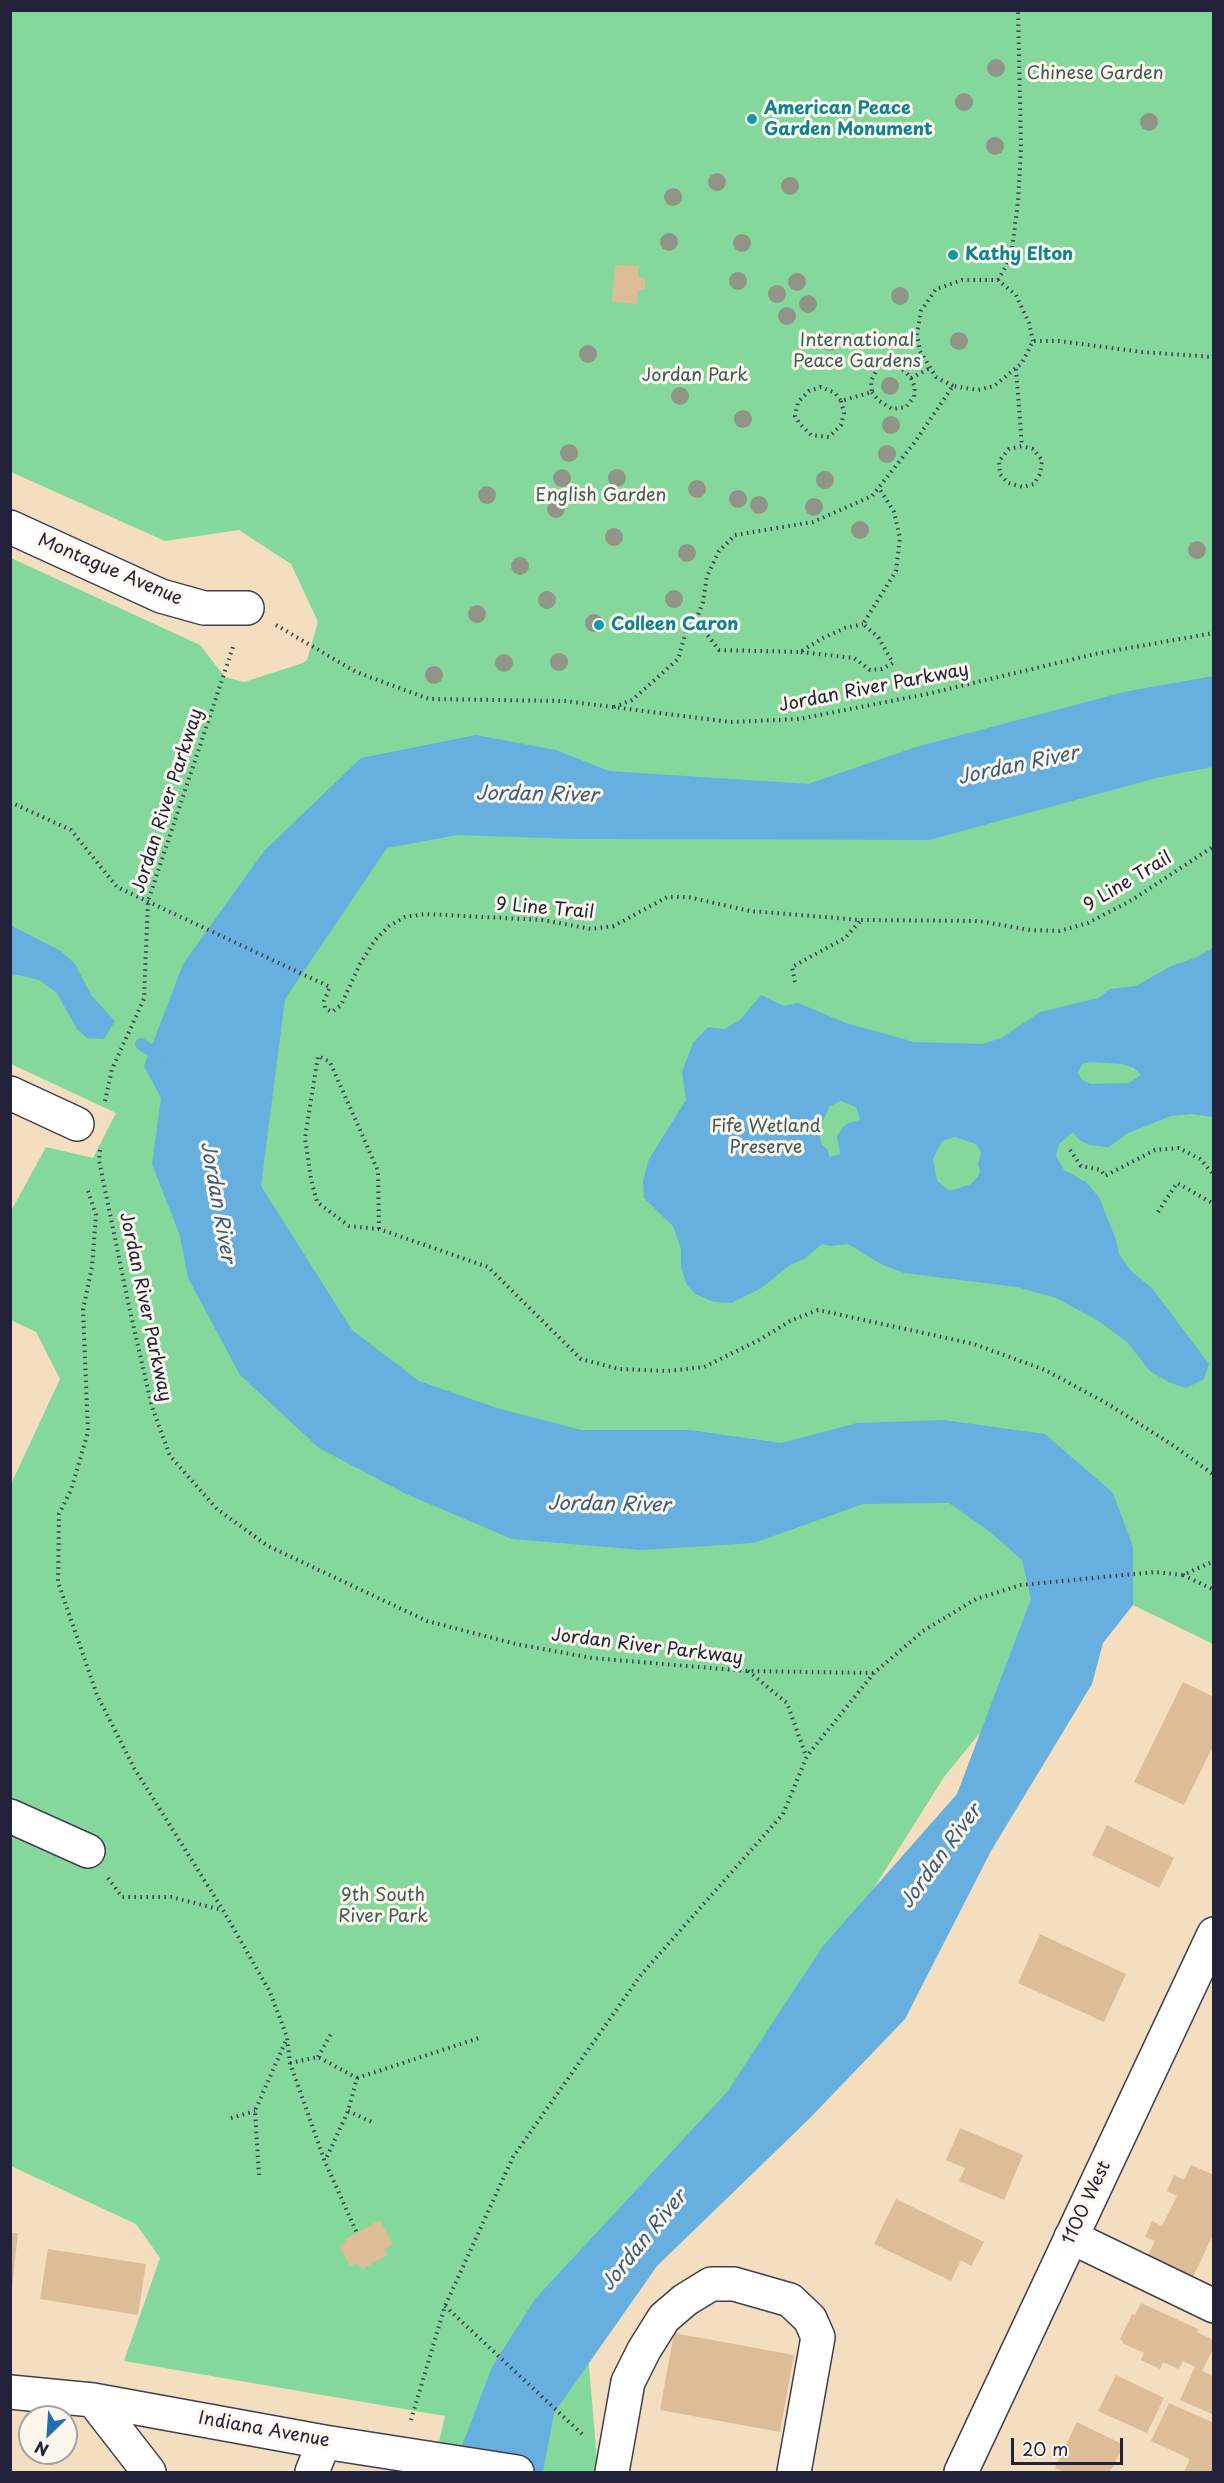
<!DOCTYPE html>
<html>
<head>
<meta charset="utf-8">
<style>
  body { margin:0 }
  #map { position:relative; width:1224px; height:2483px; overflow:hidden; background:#f3dec0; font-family:"Playpen Sans",sans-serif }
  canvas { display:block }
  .frame { position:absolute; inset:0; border:12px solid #22223b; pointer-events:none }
  .north { position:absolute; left:18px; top:2405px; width:60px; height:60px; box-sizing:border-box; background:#fbf7ec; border:2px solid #a4a2a5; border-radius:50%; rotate:205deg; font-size:16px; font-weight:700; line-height:24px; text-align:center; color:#22223b }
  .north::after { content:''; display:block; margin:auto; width:21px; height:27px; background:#1f6fb2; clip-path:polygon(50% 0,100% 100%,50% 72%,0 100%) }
  .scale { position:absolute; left:1011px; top:2438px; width:112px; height:27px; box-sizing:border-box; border:3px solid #22223b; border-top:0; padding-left:8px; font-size:18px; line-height:21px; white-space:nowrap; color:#22223b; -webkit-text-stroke:4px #fbf7ec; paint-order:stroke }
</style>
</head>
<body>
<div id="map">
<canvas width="1224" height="2483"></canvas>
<div class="frame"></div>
<div class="north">N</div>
<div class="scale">20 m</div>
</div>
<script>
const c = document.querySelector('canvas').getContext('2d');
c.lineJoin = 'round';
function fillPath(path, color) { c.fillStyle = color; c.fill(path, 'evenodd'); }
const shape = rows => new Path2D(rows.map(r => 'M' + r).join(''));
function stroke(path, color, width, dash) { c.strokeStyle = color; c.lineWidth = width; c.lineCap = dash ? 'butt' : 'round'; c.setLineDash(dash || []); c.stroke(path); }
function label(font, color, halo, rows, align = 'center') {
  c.font = font + ' "Playpen Sans",sans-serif'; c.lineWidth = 6; c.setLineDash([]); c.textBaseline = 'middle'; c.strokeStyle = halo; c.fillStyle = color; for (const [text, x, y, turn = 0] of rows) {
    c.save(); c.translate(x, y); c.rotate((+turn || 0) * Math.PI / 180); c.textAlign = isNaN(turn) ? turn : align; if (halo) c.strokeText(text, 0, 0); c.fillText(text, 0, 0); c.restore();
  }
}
fillPath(shape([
  [10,11,1213,11,1213,1644,1133,1605,1132,1546,944,1777,587,2343,598,2472,432,2472,445,2416,124,2361,160,2258,136,2224,11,2166,11,1484,60,1379,36,1332,11,1320,11,1211,46,1147,93,1158,116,1113,11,1064,11,558,200,645,225,677,244,682,303,663,307,660,318,622,291,564,239,530,165,541,11,472]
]), '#84d89b');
fillPath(shape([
  [1213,676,1213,767,1160,777,929,840,574,839,457,835,387,848,285,999,261,1186,352,1330,419,1381,497,1408,581,1430,690,1430,781,1443,857,1423,944,1420,1045,1434,1113,1493,1133,1547,1133,1605,1103,1643,1092,1684,991,1851,905,2019,809,2119,657,2266,554,2413,543,2472,452,2472,492,2367,535,2299,727,2092,823,1946,957,1794,1031,1599,1022,1560,990,1532,949,1503,863,1504,754,1543,642,1550,512,1539,406,1494,319,1448,240,1375,188,1278,180,1236,152,1164,161,1098,144,1066,183,964,264,851,361,758,476,735,556,750,609,771,808,784,916,747,1124,692],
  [10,925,61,951,75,964,91,995,115,1021,104,1039,87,1038,77,1029,56,992,39,980,18,975,11,976],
  [1213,948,1213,1117,1191,1114,1171,1116,1128,1133,1109,1147,1089,1145,1078,1139,1073,1132,1059,1144,1056,1156,1064,1170,1086,1182,1099,1197,1116,1240,1119,1254,1131,1271,1152,1288,1209,1364,1204,1379,1186,1388,1168,1382,1150,1371,1127,1342,1097,1320,1056,1298,1017,1287,904,1273,881,1264,848,1244,830,1246,822,1244,804,1259,790,1265,760,1289,731,1303,714,1302,695,1294,687,1285,681,1268,681,1249,673,1226,644,1198,643,1181,649,1159,686,1100,682,1072,693,1043,708,1027,724,1029,740,1020,761,995,784,1006,798,1003,846,1023,914,1042,982,1044,1001,1038,1040,1012,1098,998,1110,989,1136,986,1171,966,1195,958],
  [1090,1062,1122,1064,1134,1068,1141,1075,1129,1083,1091,1084,1082,1080,1078,1073,1082,1064],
  [841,1101,856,1107,860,1120,848,1123,843,1127,837,1136,840,1154,830,1157,827,1149,822,1145,818,1131,830,1106],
  [955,1137,976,1144,981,1152,978,1165,980,1170,979,1175,971,1184,950,1191,937,1181,933,1159,942,1141]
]), '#67afde');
stroke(shape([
  [141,1044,162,1058]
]), '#67afde', 12);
fillPath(shape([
  [615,265,639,266,638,277,645,278,645,290,638,290,637,304,612,302],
  [1183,1682,1214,1697,1214,1744,1184,1805,1134,1782],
  [1107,1825,1174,1858,1159,1888,1092,1855],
  [1040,1934,1126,1974,1104,2022,1018,1983],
  [960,2128,1023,2155,1004,2200,959,2181,965,2168,946,2160],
  [1191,2165,1214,2175,1214,2233,1192,2279,1147,2257,1155,2241,1145,2237,1152,2221,1162,2226,1177,2196,1167,2191,1174,2175,1184,2180],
  [896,2199,984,2242,971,2266,961,2260,951,2281,874,2244],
  [380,2220,393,2245,384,2249,388,2255,362,2269,358,2263,350,2266,339,2246,346,2243,344,2240],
  [10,2233,18,2233,12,2288,10,2288],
  [48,2249,146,2264,138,2315,40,2299],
  [1141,2303,1198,2329,1197,2332,1214,2340,1214,2347,1202,2371,1214,2376,1214,2415,1180,2400,1195,2367,1183,2361,1179,2369,1163,2362,1160,2369,1141,2360,1144,2353,1122,2343,1123,2341,1120,2339,1132,2314,1135,2315],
  [674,2333,794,2355,780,2432,660,2410],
  [1116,2375,1164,2398,1147,2433,1098,2411],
  [1169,2403,1214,2423,1212,2469,1214,2472,1184,2472,1190,2459,1151,2441],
  [1077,2422,1124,2445,1110,2472,1065,2472,1055,2468]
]), '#ddbd98');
const minor = shape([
  [10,527,161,596,204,608,247,608],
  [10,1093,77,1124],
  [10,1816,88,1851],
  [1071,2237,1214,2306],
  [10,2392,93,2400,324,2442,517,2472],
  [93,2400,149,2472],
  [312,2472,324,2442],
  [612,2472,628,2382,644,2350,664,2318,685,2300,711,2284,734,2284,790,2300,810,2319,818,2337,794,2472],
  [961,2472,1214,1934]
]);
stroke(minor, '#413e4f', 36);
stroke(shape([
  [998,280,1011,257,1018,202,1021,148,1018,10],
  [1016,369,1022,446,1009,449,999,461,1000,474,1008,483,1023,487,1034,484,1040,474,1042,460,1033,449,1022,446],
  [953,386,936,377,920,351,917,334,921,311,936,289,962,280,998,280,1016,295,1029,323,1033,341],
  [872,392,878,400,892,409,906,407,914,397,915,387,911,378],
  [841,401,844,413,841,425,829,437,811,435,800,424,795,416,798,402,809,391,821,387,835,393,841,401,872,392,871,381,879,365,891,362,905,371,911,378,930,368],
  [696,620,703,602,707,576,719,551,735,535,813,522,872,496,914,443,953,386,978,390,994,386,1022,363,1033,341,1059,341,1142,352,1214,357],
  [276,625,356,672,429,699,565,701,731,722,799,719,927,694,1095,654,1214,633],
  [801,652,854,658,870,670,882,669,893,663,878,637,863,624,896,571,900,538,894,512,879,488],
  [614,707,632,700,678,659,686,632,696,620,719,650,800,652,823,638,845,628,863,624],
  [10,802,71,830,117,887,330,987,324,1001,325,1008,332,1012,341,1005,360,964,375,940,389,926,405,917,425,914,543,920,591,929,614,926,667,897,688,897,750,911,861,920,979,921,1030,930,1059,931,1088,923,1132,900,1214,846],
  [795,982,792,967,845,938,861,920],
  [105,1101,112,1069,144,999,148,901,234,644],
  [100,1150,99,1160,128,1302,152,1407,170,1456,217,1509,268,1546,427,1621,516,1644,592,1658,747,1671,874,1673],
  [1070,1150,1081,1166,1101,1170,1105,1176,1155,1150,1179,1148,1200,1159,1214,1175],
  [88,1191,96,1215,92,1267,83,1310,88,1432,71,1490,59,1514,58,1582,97,1695,134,1768,223,1910,270,1992,287,2037,290,2063,325,2162,357,2233],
  [1158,1212,1177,1183,1214,1204],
  [379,1229,378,1171,330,1062,318,1056,305,1138,311,1179,317,1202,349,1226,379,1229,488,1267,581,1359,619,1369,667,1371,704,1367,759,1340,792,1320,818,1310,974,1344,1045,1370,1108,1404,1174,1446,1214,1475],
  [1183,1575,1214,1590],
  [748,1671,787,1703,806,1756],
  [108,1878,122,1897,171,1897,222,1910],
  [318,2057,331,2034],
  [290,2063,318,2057,357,2078,348,2111,325,2161],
  [357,2078,482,2037],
  [348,2111,372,2122],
  [231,2118,255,2111],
  [259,2175,255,2111,287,2038],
  [445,2306,583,2435],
  [411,2420,445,2306,513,2157,640,1976,783,1814,807,1756,874,1673,923,1631,976,1599,1021,1585,1155,1572,1183,1575,1214,1561]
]), '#413e4f', 4, [1.5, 4.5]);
stroke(minor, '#fff', 33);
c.fillStyle = '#909587';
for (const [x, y] of [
  [996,68],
  [964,102],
  [1149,122],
  [995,146],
  [717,182],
  [790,186],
  [673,197],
  [669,242],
  [742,243],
  [738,281],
  [797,282],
  [777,294],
  [900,296],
  [808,304],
  [787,316],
  [959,341],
  [830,342],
  [588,354],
  [890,386],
  [680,396],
  [743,419],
  [891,425],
  [569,453],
  [887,454],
  [562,478],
  [617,478],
  [825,480],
  [697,489],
  [487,495],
  [738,499],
  [759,505],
  [814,507],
  [556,509],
  [860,530],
  [614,537],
  [1197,550],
  [687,553],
  [520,566],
  [674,599],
  [547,600],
  [477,614],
  [594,623],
  [559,662],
  [504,663],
  [434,675]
]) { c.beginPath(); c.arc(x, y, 9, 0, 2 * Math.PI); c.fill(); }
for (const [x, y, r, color] of [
  [752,119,6,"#0f9aa8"],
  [953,255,6,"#0f9aa8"],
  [599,625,6,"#0f9aa8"]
]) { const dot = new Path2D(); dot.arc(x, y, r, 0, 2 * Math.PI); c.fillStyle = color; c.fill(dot); stroke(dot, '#fbf7ec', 2); }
label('18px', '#3f5958', '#fbf7ec', [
  ["Chinese Garden",1095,74],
  ["International",857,341],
  ["Peace Gardens",857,362],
  ["Jordan Park",695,376],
  ["English Garden",601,496],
  ["Fife Wetland",766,1127],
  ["Preserve",766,1148],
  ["9th South",383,1896],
  ["River Park",383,1917]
]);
label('bold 18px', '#0d838f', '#fbf7ec', [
  ["American Peace",764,109],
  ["Garden Monument",764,130],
  ["Kathy Elton",965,255],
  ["Colleen Caron",611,625]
], 'left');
label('18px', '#22223b', '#fbf7ec', [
  ["Montague Avenue",110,570,23],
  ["Jordan River Parkway",874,688,-11],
  ["Jordan River Parkway",168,801,-72],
  ["9 Line Trail",1128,882,-31],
  ["9 Line Trail",545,909,5],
  ["Jordan River Parkway",145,1307,78],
  ["Jordan River Parkway",647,1647,7],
  ["1100 West",1087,2203,-65],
  ["Indiana Avenue",264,2430,10]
]);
label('italic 20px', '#3e5a7c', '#fbf7ec', [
  ["Jordan River",1018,766,-12],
  ["Jordan River",537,795,1],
  ["Jordan River",217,1202,80],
  ["Jordan River",609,1505,1],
  ["Jordan River",941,1857,-54],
  ["Jordan River",644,2241,-51]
]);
</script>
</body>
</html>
